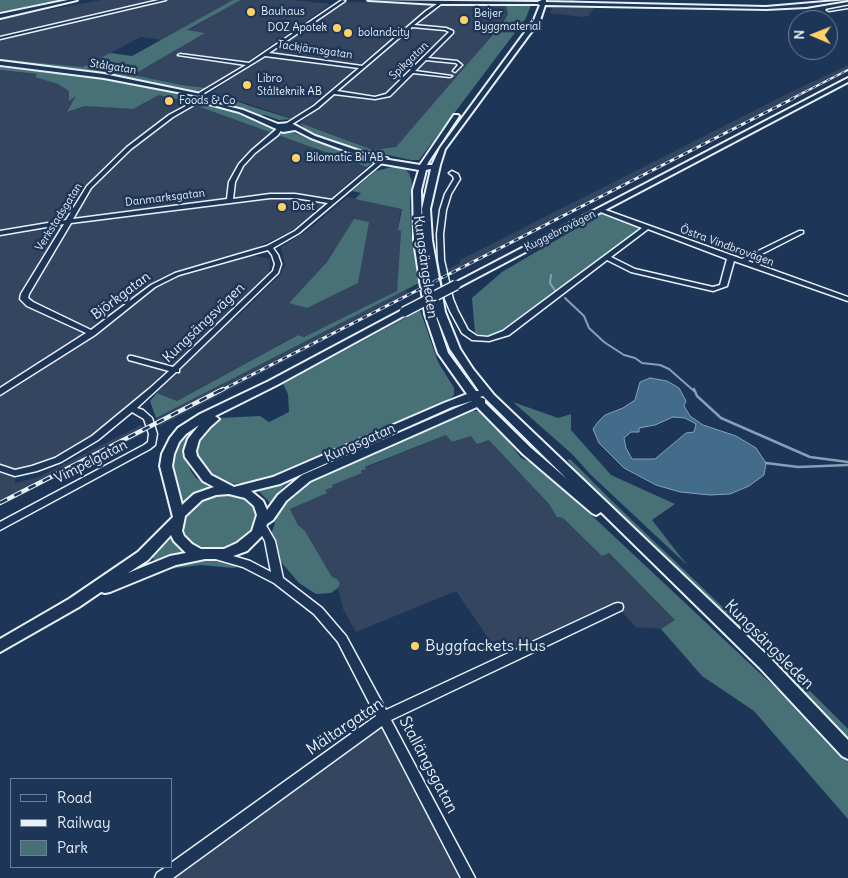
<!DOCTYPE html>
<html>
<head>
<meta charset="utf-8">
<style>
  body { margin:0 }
  #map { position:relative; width:848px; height:878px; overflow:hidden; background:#1d3557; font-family:Delius,sans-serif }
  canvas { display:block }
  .legend { position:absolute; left:10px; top:778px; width:162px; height:90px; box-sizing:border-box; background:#1d3557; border:1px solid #6e8097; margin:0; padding:6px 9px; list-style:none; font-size:15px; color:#e8f1f8 }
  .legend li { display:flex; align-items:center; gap:10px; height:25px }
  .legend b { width:25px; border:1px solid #6e8097 }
  .north { position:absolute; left:788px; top:10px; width:50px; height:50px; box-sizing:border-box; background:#1d3557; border:1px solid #6e8097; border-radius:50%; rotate:271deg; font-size:14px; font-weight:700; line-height:20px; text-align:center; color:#e8f1f8 }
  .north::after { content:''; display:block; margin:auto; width:18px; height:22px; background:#ffd166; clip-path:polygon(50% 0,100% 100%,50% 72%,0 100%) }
</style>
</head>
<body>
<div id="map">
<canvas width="848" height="878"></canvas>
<ul class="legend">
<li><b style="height:6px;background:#1d3557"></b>Road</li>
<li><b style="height:6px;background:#e8f1f8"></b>Railway</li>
<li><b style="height:14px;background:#477176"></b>Park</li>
</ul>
<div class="north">N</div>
</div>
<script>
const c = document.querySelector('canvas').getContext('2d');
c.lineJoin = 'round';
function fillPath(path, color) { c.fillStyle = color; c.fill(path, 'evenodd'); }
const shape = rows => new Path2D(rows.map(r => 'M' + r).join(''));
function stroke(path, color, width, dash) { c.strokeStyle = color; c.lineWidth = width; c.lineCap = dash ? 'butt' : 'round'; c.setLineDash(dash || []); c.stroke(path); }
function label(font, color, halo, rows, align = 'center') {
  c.font = font + ' Delius,sans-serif'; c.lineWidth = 5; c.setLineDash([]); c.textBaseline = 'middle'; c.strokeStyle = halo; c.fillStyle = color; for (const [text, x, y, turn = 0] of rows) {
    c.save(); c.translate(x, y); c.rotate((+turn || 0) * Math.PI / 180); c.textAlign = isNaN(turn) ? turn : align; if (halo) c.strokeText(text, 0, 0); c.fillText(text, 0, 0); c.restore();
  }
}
fillPath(shape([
  [101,0,161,0,0,36,0,19],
  [171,0,233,0,163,40,141,37,83,67,0,59,0,40],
  [241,0,293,0,331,4,208,88,183,85,133,75,205,33,187,31],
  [350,2,428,4,431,6,294,119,212,92,341,4],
  [550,4,596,6,588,16,583,17,550,13,552,9],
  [439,5,506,6,508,14,458,78,396,147,373,150,300,123],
  [848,65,848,72,452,275,446,270,460,263,460,260,787,94],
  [0,70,96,82,68,112,85,106,133,109,159,95,183,101,367,167,303,222,288,233,257,247,252,255,270,259,269,273,224,318,234,320,280,275,285,265,281,247,308,230,347,197,402,208,400,214,398,230,401,230,397,291,304,337,297,335,177,401,152,391,73,453,15,473,15,483,39,477,141,425,145,433,0,506],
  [334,251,357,283,289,303,327,262],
  [405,290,412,295,160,426,156,418],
  [446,435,452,442,471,436,489,439,549,504,557,517,563,518,602,555,608,553,676,620,661,629,636,627,622,612,507,666,456,591,356,632,343,609,338,588,340,583,337,579,332,577,305,531,298,525,290,509,326,493,325,490,331,485,361,473,365,468],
  [381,727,459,878,175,878]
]), '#344560');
fillPath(shape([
  [0,0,59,0,0,12],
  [233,0,241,0,187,30,205,33,133,75,182,85,208,88,204,90,188,92,128,78,0,62,0,59,83,67,110,53,132,56],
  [457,3,531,5,526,18,419,160,411,160,355,148,304,132,305,129,300,123,373,150,396,147,502,24,508,14,506,6,439,4],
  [0,67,111,80,187,96,190,101,205,102,274,126,277,132,294,133,372,163,367,167,183,101,159,95,133,109,85,106,67,112,76,96,69,101,69,91,58,84,35,77,37,74,0,70],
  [212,92,250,106,292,119,279,120,265,115,258,115,216,101,217,98,212,95],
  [392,167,404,168,409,173,412,182,410,203,411,233,419,283,156,418,150,401,157,393,177,401,298,335,304,337,397,291,401,231,398,230,402,209,355,199,361,193,352,191,376,171],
  [604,212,647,227,489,339,475,333,472,298,502,272],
  [354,219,369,222,358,283,307,308,289,303,327,262],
  [420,310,438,362,454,388,454,395,447,401,278,477,262,482,228,484,210,477,198,458,197,447,199,437,212,422,219,418,260,416,269,422,289,412,288,394,283,384],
  [242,400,204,423,187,451,190,470,196,478,213,490,183,505,170,464,175,445,189,430],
  [513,402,558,418,571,414,571,430,611,475,675,504,652,520,687,565,590,474,572,454],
  [470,411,480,411,497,426,521,458,535,464,602,525,796,707,848,762,848,819,754,711,702,676,661,629,675,620,609,553,602,556,563,518,557,517,549,504,489,440,477,444,471,436,452,442,446,435,365,467,366,469,361,471,362,473,332,485,333,487,325,490,327,493,290,509,298,525,305,531,332,577,337,579,340,583,338,588,331,593,316,594,299,583,281,562,271,535,278,513,286,501,310,481,344,463,365,457],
  [570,459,613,502,803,684,848,729,848,738,731,622,579,475,567,460],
  [315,467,284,486,270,503,256,488],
  [225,492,248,497,259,512,253,531,244,539,232,546,218,548,205,548,193,543,186,536,183,527,184,517,200,499],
  [170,535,184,553,156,562,148,553],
  [198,559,216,559,240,563,238,567,233,568,201,565,160,570,176,562]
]), '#477176');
const water = shape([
  [650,378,667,381,679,388,686,401,684,406,690,416,703,425,736,436,756,448,766,463,764,475,749,486,730,494,710,495,680,492,656,485,624,468,599,443,593,429,598,422,605,415,623,408,635,400,640,382,650,378],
  [673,417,685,418,696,424,694,432,686,433,655,459,632,459,626,448,624,438,631,432,639,432,639,428,655,425,673,417]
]);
fillPath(water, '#436c8b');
stroke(water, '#85a1b7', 1);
stroke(shape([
  [570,1,608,3],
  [833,1,840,0],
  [617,3,673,5]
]), '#85a1b7', 1);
stroke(shape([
  [551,275,550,283,556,292],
  [565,298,584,316,589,328,604,342,624,355,635,358,642,363,660,365,669,369,694,391]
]), '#85a1b7', 2);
stroke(shape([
  [694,389,697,396,721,418,810,457,848,462],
  [766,463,798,467,848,465]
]), '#85a1b7', 2.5);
const minor = shape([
  [159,0,166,0,0,39,0,37,159,0],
  [342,0,345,1,269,53,362,66,426,11,440,2,441,4,414,25,446,28,453,31,453,33,428,58,457,61,462,65,455,72,453,71,458,65,456,63,426,60,415,71,452,76,450,77,413,73,390,96,375,99,334,94,318,108,289,126,286,124,287,123,314,106,359,68,265,56,201,95,199,94,199,93,246,65,178,55,180,54,249,63,342,0],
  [412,27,445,30,449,32,386,94,375,97,337,91,412,27],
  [848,6,848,8,829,11,827,10,848,6],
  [197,100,199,101,199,102,173,117,131,149,91,188,73,219,227,199,229,182,239,164,251,151,279,127,282,129,278,135,255,153,243,166,235,182,233,199,270,194,295,194,332,200,383,157,388,158,299,233,273,248,278,255,281,264,278,273,179,369,179,372,176,372,137,408,143,410,152,418,157,434,155,445,150,449,0,530,0,522,144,445,148,442,149,434,144,419,132,412,98,440,61,462,37,471,15,476,0,471,0,465,15,470,32,466,55,458,92,436,149,389,169,371,129,360,128,358,129,356,132,356,173,367,273,271,275,264,272,255,268,250,179,275,155,287,95,335,0,395,0,388,86,333,27,306,20,299,21,294,64,224,0,235,0,231,66,220,87,186,127,147,169,115,197,100],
  [270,198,295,198,328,203,295,231,267,246,175,273,151,285,91,330,33,302,28,298,29,294,71,223,270,198],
  [452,171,458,174,460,179,451,194,446,210,443,234,444,260,453,299,458,311,468,330,477,336,488,337,503,331,642,228,598,211,597,210,600,208,742,259,799,231,803,231,803,233,748,261,848,297,848,301,734,261,727,286,713,291,631,272,607,260,509,335,489,341,472,340,462,333,450,311,445,299,438,260,437,234,440,210,445,194,454,179,453,176,449,173,452,171],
  [648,229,727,259,720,285,713,287,635,269,611,257,648,229],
  [261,521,264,522,275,541,283,578,322,608,346,636,386,710,614,604,618,603,622,604,623,607,622,610,391,720,475,878,461,878,382,726,173,878,155,878,157,873,166,867,171,867,171,863,376,716,338,642,314,614,274,583,243,567,212,558,211,555,212,552,216,551,250,561,271,572,265,541,256,525,258,522,261,521]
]);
const tertiary = shape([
  [368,0,537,2,539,3,537,4,437,4,368,0]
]);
const secondary = shape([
  [68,0,77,0,0,18,0,14,68,0],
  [542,0,546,0,546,2,766,7,848,0,806,7,766,9,545,5,540,20,445,149,440,165,430,209,432,240,445,312,460,349,473,369,494,395,770,658,848,740,848,759,842,756,760,668,601,512,596,515,592,513,523,454,477,407,310,481,286,501,273,520,267,524,262,536,247,551,225,559,205,559,176,565,110,592,105,593,101,592,79,607,0,652,0,639,69,599,138,552,173,517,160,466,162,454,170,438,178,428,200,414,269,381,404,309,409,312,407,314,277,385,215,416,219,419,210,427,199,440,196,451,197,456,211,475,234,487,273,477,444,403,467,394,438,353,425,314,414,241,413,190,419,170,379,163,311,138,295,130,283,132,239,112,198,101,198,99,243,110,278,124,291,123,315,136,383,159,420,165,454,115,458,115,459,116,429,161,427,165,432,165,440,148,534,20,540,5,535,3,542,0],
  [431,169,422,209,424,240,435,312,450,349,479,391,476,391,448,353,435,314,422,241,421,190,426,170,431,169],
  [483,396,486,399,567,479,531,448,485,403,485,399,480,397,483,396],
  [472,401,302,475,278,495,267,510,263,501,251,491,280,484,452,407,472,401],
  [199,425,188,439,184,451,185,457,203,481,214,487,194,494,182,505,172,466,174,454,179,442,186,434,199,425],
  [229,494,245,498,254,506,257,515,252,531,237,543,224,549,201,549,192,544,184,536,182,531,185,516,202,500,216,495,229,494],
  [171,535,174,541,186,553,170,556,128,573,148,560,171,535],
  [0,61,104,74,201,94,198,96,104,78,0,65,0,61],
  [848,78,848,82,459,287,453,287,451,285,848,78]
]);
stroke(minor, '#e8f1f8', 3);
stroke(tertiary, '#e8f1f8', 4);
stroke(secondary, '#e8f1f8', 4);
fillPath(minor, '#1d3557');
fillPath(tertiary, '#1d3557');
fillPath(secondary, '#1d3557');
const railFar2 = shape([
  [791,99,848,70]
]);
const railFar1 = shape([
  [220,391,794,98]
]);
const rail = shape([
  [0,503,223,389]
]);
stroke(railFar2, '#e8f1f8', 2);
stroke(railFar1, '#e8f1f8', 3);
stroke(rail, '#e8f1f8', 4.5);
stroke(railFar2, '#1d3557', 1, [4]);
stroke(railFar1, '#1d3557', 2, [5]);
stroke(rail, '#1d3557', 2.5, [8]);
const secondaryBridge = shape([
  [404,312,456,285]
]);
stroke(secondaryBridge, '#e8f1f8', 12, []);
stroke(secondaryBridge, '#1d3557', 9);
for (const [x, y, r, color] of [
  [251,12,5,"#ffd166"],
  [464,20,5,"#ffd166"],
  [337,28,5,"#ffd166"],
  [348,33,5,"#ffd166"],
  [247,85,5,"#ffd166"],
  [169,101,5,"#ffd166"],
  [296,158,5,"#ffd166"],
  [282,207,5,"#ffd166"],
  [415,646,5,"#ffd166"]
]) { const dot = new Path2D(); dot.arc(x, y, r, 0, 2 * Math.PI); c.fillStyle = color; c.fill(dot); stroke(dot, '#1d3557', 2); }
label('11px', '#e8f1f8', '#1d3557', [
  ["Bauhaus",261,12],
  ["Beijer",474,14],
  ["Byggmaterial",474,27],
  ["DOZ Apotek",327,28,"right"],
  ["bolandcity",358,33],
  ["Libro",257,79],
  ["Stålteknik AB",257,92],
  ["Foods & Co",179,101],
  ["Bilomatic Bil AB",306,158],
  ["Dost",292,207]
], 'left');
label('11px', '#e8f1f8', '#1d3557', [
  ["Tackjärnsgatan",315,50,8],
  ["Spikgatan",409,61,-44],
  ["Stålgatan",113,67,9],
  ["Danmarksgatan",165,198,-7],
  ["Verkstadsgatan",59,217,-58],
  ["Kuggebrovägen",560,231,-27],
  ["Östra Vindbrovägen",727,246,20]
]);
label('14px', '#e8f1f8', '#1d3557', [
  ["Kungsängsleden",425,267,82],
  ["Björkgatan",121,296,-37],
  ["Kungsängsvägen",204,323,-44],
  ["Kungsgatan",360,443,-24],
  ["Vimpelgatan",91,462,-27]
]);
label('16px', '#e8f1f8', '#1d3557', [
  ["Kungsängsleden",769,645,45],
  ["Mältargatan",345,727,-34],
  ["Stallängsgatan",428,765,62]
]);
label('16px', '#e8f1f8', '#1d3557', [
  ["Byggfackets Hus",425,646]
], 'left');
</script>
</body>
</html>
